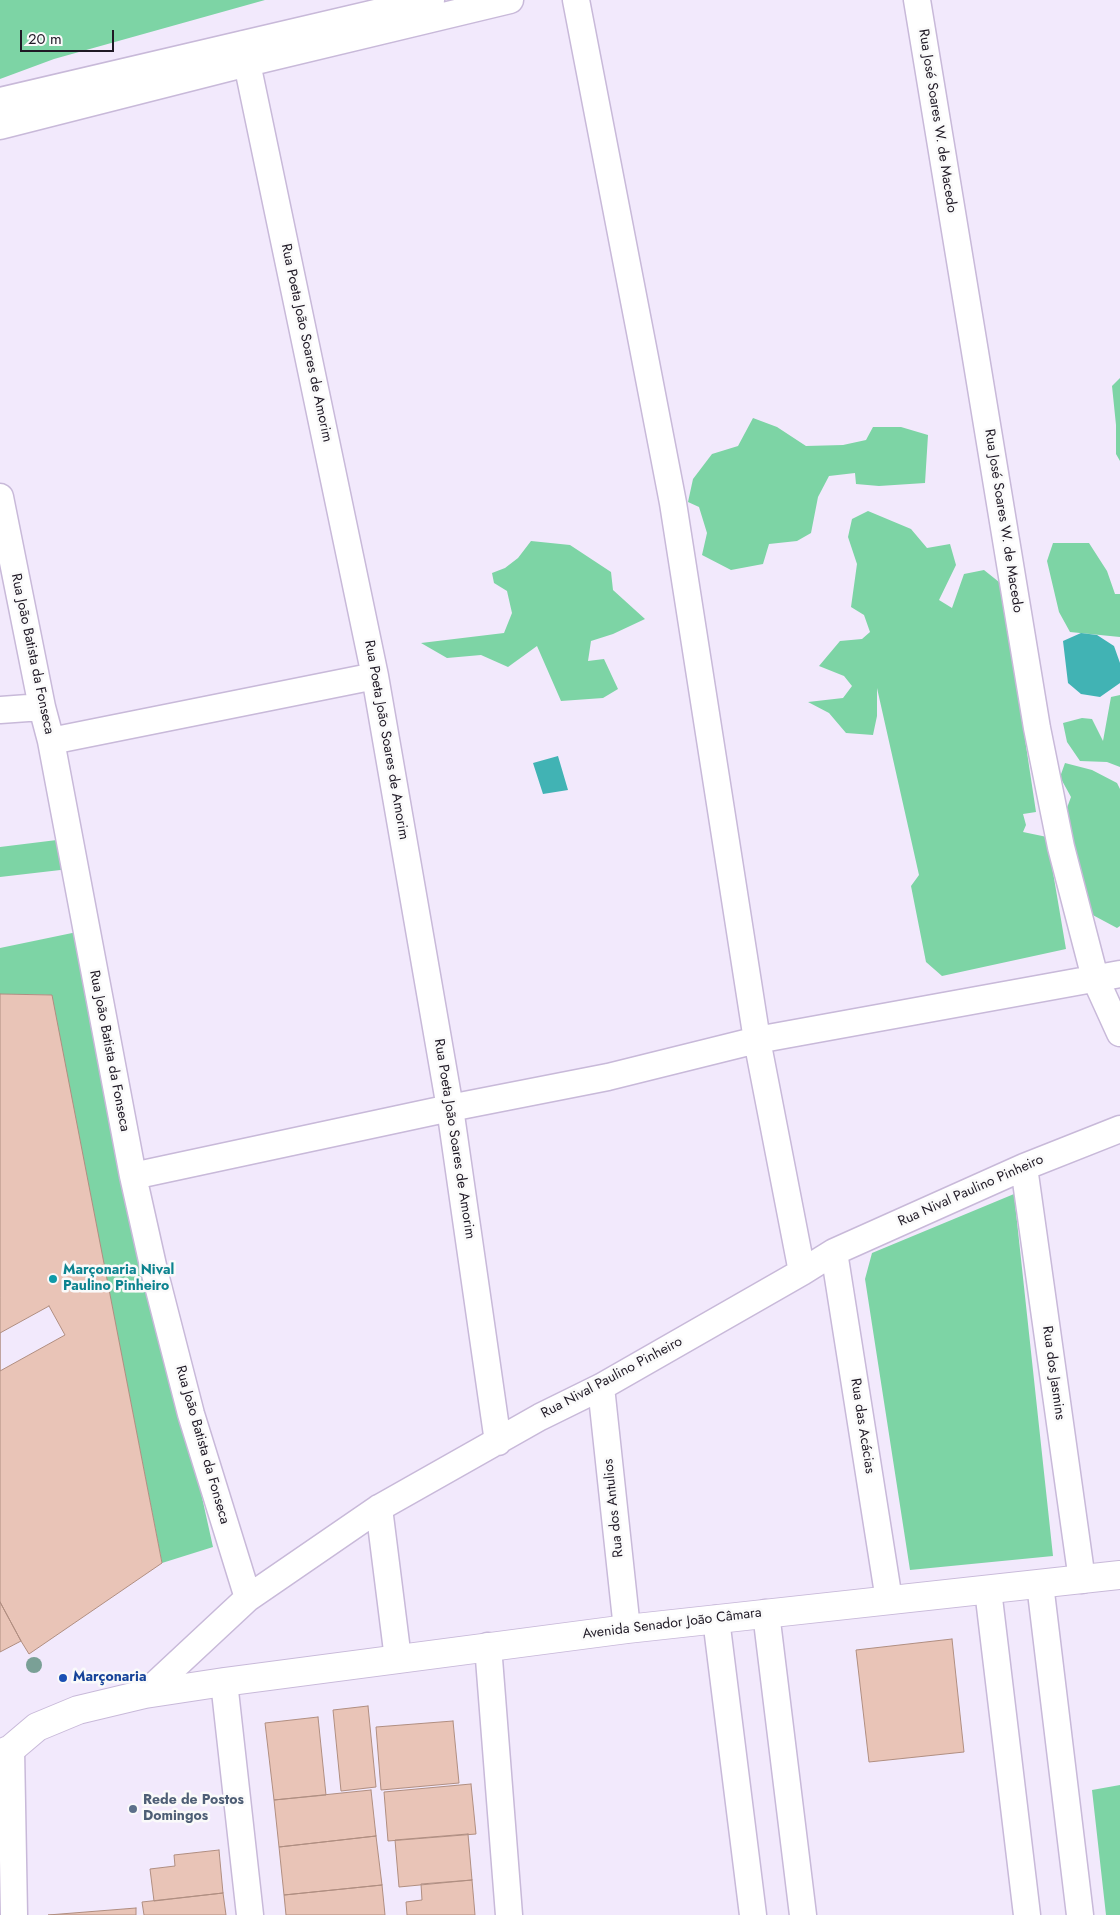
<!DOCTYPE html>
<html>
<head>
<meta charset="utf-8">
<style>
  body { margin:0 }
  #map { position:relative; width:1120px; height:1915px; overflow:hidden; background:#f2e9fc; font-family:Jost,sans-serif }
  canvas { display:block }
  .scale { position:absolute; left:20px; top:30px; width:94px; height:22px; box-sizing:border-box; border:2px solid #1f1925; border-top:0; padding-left:6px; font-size:15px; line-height:18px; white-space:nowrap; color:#1f1925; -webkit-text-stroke:4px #fafafa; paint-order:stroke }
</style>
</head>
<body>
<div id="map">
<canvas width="1120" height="1915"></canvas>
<div class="scale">20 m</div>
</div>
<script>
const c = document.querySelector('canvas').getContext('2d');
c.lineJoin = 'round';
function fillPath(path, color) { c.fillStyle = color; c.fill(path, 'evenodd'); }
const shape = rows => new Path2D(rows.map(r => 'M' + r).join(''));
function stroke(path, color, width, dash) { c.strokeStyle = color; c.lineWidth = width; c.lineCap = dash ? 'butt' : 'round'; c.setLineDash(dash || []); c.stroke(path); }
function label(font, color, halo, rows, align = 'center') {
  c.font = font + ' Jost,sans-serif'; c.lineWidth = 5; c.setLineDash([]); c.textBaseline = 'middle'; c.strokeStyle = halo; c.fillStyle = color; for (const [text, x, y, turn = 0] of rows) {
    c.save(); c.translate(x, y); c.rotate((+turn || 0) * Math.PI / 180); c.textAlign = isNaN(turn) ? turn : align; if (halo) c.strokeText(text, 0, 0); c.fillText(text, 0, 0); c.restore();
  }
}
fillPath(shape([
  [0,0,265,0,54,59,0,79],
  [1120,378,1120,461,1116,454,1116,425,1112,386],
  [753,418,777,427,806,446,843,445,866,440,873,427,901,427,928,435,925,483,879,486,856,484,855,473,829,476,818,497,811,533,797,541,769,544,763,564,731,570,702,555,707,533,699,507,688,502,693,479,712,454,738,446],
  [868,511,911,529,927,548,950,544,956,565,939,600,952,608,964,574,984,570,1004,586,1004,600,1036,812,1023,814,1026,825,1023,832,1047,837,1066,949,942,976,926,962,911,886,919,875,877,688,877,716,873,735,846,733,829,713,808,702,843,698,852,686,844,676,819,666,840,641,862,639,870,632,864,615,851,607,857,564,848,537,852,519],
  [531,541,570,545,611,572,613,590,645,619,613,634,591,641,588,661,604,659,618,689,603,698,561,701,537,646,508,667,481,655,447,658,421,643,504,633,512,613,507,591,494,583,492,573,505,568,518,558],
  [1053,543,1089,543,1107,571,1115,594,1120,594,1120,637,1070,632,1059,612,1047,561],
  [1120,695,1120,767,1107,762,1080,761,1067,742,1063,723,1082,718,1092,719,1103,741,1111,697],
  [1065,763,1092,770,1117,783,1120,789,1120,926,1117,928,1089,913,1064,816,1071,797,1060,777],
  [65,839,69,869,0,877,0,847],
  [77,932,213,1547,162,1563,51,995,0,994,0,948],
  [1014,1194,1053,1556,910,1570,865,1279,872,1253],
  [1120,1785,1120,1915,1106,1915,1092,1790]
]), '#7dd4a5');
fillPath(shape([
  [1081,633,1097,635,1114,646,1120,663,1120,683,1100,697,1081,694,1068,683,1063,641],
  [558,756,568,790,543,794,533,763]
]), '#41b3b4');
const building = shape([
  [0,994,52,995,162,1563,29,1654,21,1641,0,1602,0,994],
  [49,1306,65,1335,0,1371,0,1333,49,1306],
  [0,1602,21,1641,0,1652,0,1602],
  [952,1639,964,1752,869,1762,856,1650,952,1639],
  [368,1706,376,1787,341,1791,333,1710,368,1706],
  [318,1717,326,1795,274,1800,265,1723,318,1717],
  [453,1721,459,1783,381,1790,376,1727,453,1721],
  [471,1784,476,1834,388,1841,384,1792,471,1784],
  [371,1790,376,1836,279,1847,274,1800,371,1790],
  [468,1834,472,1880,399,1887,395,1840,468,1834],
  [376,1836,382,1885,284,1895,279,1847,376,1836],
  [219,1850,223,1893,154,1901,150,1869,175,1866,174,1855,219,1850],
  [472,1880,475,1915,407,1915,406,1902,422,1900,421,1884,472,1880],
  [382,1885,385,1915,286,1915,284,1895,382,1885],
  [223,1893,226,1915,144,1915,142,1902,223,1893],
  [136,1908,136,1915,48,1915,136,1908]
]);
fillPath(building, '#e9c4b7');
stroke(building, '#b08e81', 1);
const minor = shape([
  [576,0,673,503,757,1040,802,1272],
  [917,0,1037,728,1061,847,1095,978,1120,1033],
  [243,44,375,676,450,1108,498,1442],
  [0,101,431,0],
  [0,126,248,63,510,0],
  [0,497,42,707,51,741,133,1176,154,1270,191,1414,248,1598],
  [0,710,42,707],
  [51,741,375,676],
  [1024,1167,1082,1580],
  [133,1176,450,1108,608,1077,757,1040,1120,974],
  [834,1252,889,1600],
  [601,1387,627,1629],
  [379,1508,398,1659],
  [1040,1584,1080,1915],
  [988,1590,1027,1915],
  [766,1613,803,1915],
  [716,1619,753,1915],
  [488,1646,509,1915],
  [224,1682,250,1915],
  [145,1694,248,1598,379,1508,540,1417,601,1387,802,1272,834,1252,1024,1167,1120,1129],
  [11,1749,14,1915]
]);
const secondary = shape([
  [0,1754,11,1749,37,1727,78,1710,145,1694,224,1682,627,1629,1120,1575]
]);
stroke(minor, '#c8b9d9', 29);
stroke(secondary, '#c8b9d9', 30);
stroke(minor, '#fff', 26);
stroke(secondary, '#fff', 28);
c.fillStyle = '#7aa096';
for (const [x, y] of [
  [34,1665]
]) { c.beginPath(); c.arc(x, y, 8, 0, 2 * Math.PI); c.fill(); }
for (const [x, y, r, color] of [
  [53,1279,5,"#0f9aa8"],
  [63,1678,5,"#1a4fb4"],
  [133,1809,5,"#5c6f8a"]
]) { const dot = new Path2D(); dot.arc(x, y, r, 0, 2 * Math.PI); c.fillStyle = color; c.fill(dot); stroke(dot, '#fafafa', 2); }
label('14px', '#1f1925', '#fafafa', [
  ["Rua José Soares W. de Macedo",937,121,81],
  ["Rua Poeta João Soares de Amorim",306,343,78],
  ["Rua José Soares W. de Macedo",1003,521,81],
  ["Rua João Batista da Fonseca",32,654,78],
  ["Rua Poeta João Soares de Amorim",386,740,80],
  ["Rua João Batista da Fonseca",109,1051,79],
  ["Rua Poeta João Soares de Amorim",454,1139,81],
  ["Rua Nival Paulino Pinheiro",971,1191,-24],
  ["Rua dos Jasmins",1053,1373,82],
  ["Rua Nival Paulino Pinheiro",612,1378,-28],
  ["Rua das Acácias",862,1426,81],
  ["Rua João Batista da Fonseca",202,1445,74],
  ["Rua dos Antulios",614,1508,-96],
  ["Avenida Senador João Câmara",672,1624,-7]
]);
label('bold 14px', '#0d838f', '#fafafa', [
  ["Marçonaria Nival",63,1271],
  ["Paulino Pinheiro",63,1287]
], 'left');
label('bold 14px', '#164399', '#fafafa', [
  ["Marçonaria",73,1678]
], 'left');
label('bold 14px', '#4e5e75', '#fafafa', [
  ["Rede de Postos",143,1801],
  ["Domingos",143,1817]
], 'left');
</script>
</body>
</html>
